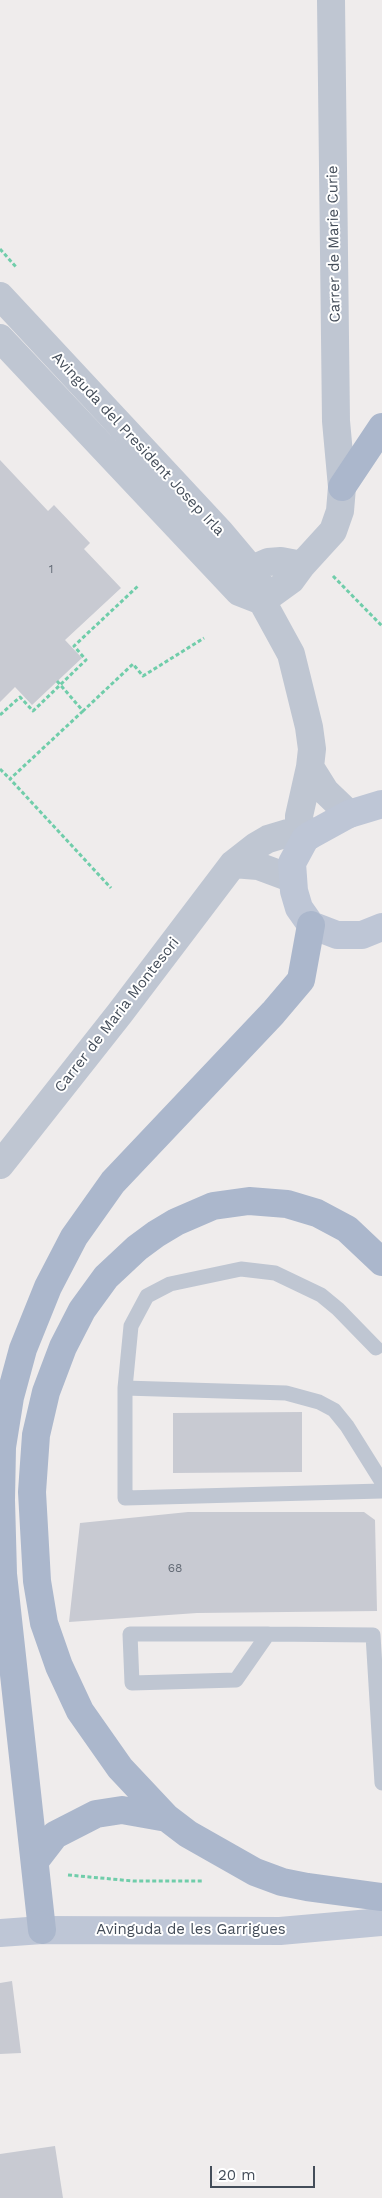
<!DOCTYPE html>
<html>
<head>
<meta charset="utf-8">
<style>
  body { margin:0 }
  #map { position:relative; width:382px; height:2198px; overflow:hidden; background:#efecec; font-family:"Work Sans",sans-serif }
  canvas { display:block }
  .scale { position:absolute; left:210px; top:2166px; width:105px; height:22px; box-sizing:border-box; border:2px solid #444d59; border-top:0; padding-left:6px; font-size:15px; line-height:18px; white-space:nowrap; color:#444d59; -webkit-text-stroke:4px #fff; paint-order:stroke }
</style>
</head>
<body>
<div id="map">
<canvas width="382" height="2198"></canvas>
<div class="scale">20 m</div>
</div>
<script>
const c = document.querySelector('canvas').getContext('2d');
c.lineJoin = 'round';
function fillPath(path, color) { c.fillStyle = color; c.fill(path, 'evenodd'); }
const shape = rows => new Path2D(rows.map(r => 'M' + r).join(''));
function stroke(path, color, width, dash) { c.strokeStyle = color; c.lineWidth = width; c.lineCap = dash ? 'butt' : 'round'; c.setLineDash(dash || []); c.stroke(path); }
function label(font, color, halo, rows, align = 'center') {
  c.font = font + ' "Work Sans",sans-serif'; c.lineWidth = 4; c.setLineDash([]); c.textBaseline = 'middle'; c.strokeStyle = halo; c.fillStyle = color; for (const [text, x, y, turn = 0] of rows) {
    c.save(); c.translate(x, y); c.rotate((+turn || 0) * Math.PI / 180); c.textAlign = isNaN(turn) ? turn : align; if (halo) c.strokeText(text, 0, 0); c.fillText(text, 0, 0); c.restore();
  }
}
fillPath(shape([
  [0,460,48,511,54,505,90,543,84,549,121,588,65,640,82,658,32,705,15,687,0,702],
  [302,1412,302,1472,173,1473,173,1413],
  [188,1512,364,1512,375,1520,377,1611,197,1613,69,1622,80,1523],
  [12,1981,21,2053,0,2054,0,1983],
  [55,2146,63,2198,0,2198,0,2154]
]), '#c8cad2');
stroke(shape([
  [0,249,16,267],
  [333,576,382,626],
  [57,681,83,711,133,664,143,676,204,638],
  [83,711,10,779,111,888],
  [0,715,20,697,33,711,86,660,74,646,138,586],
  [0,769,10,779],
  [68,1875,133,1881,204,1881]
]), '#70cdaa', 3, [4, 2.5]);
stroke(shape([
  [376,1348,338,1309,321,1295,275,1273,241,1269,170,1284,147,1296,131,1326,125,1388,286,1393,319,1402,334,1410,347,1426,382,1482],
  [125,1388,125,1498,382,1491],
  [268,1634,236,1680,132,1683,130,1634,268,1634,373,1635,382,1783]
]), '#bfc6d2', 15);
stroke(shape([
  [0,296,220,532,257,576,262,601,291,654,309,727,312,749,310,767,299,816,299,821,309,836],
  [0,338,239,592,262,601],
  [252,569,268,562,281,561,302,565],
  [262,601,291,580,302,565,333,531,340,511,342,487,336,421,331,0],
  [310,767,325,791,349,814],
  [233,864,258,866,293,879],
  [0,1165,120,1013,233,864,256,846,268,839,288,833,305,839]
]), '#bfc6d2', 28);
stroke(shape([
  [382,804,349,814,309,836,305,839,292,863,294,891,299,908,311,925,337,935,362,935,382,927],
  [0,1933,42,1930,280,1931,382,1922]
]), '#bec6d6', 28);
stroke(shape([
  [342,487,382,427],
  [382,1262,347,1229,317,1213,287,1204,249,1201,213,1206,176,1222,156,1234,137,1248,106,1277,82,1310,63,1347,46,1392,36,1435,32,1492,37,1581,44,1623,59,1666,80,1711,120,1768,167,1818,188,1834,255,1872,282,1882,307,1887,382,1897],
  [35,1861,55,1835,96,1814,122,1810,167,1818],
  [42,1930,3,1574,1,1500,2,1447,10,1397,23,1349,48,1287,74,1237,113,1182,273,1013,301,980,311,925]
]), '#abb7cc', 28);
label('12px', '#656c77', null, [
  ["1",51,569],
  ["68",175,1568]
]);
label('15px', '#444d59', '#fff', [
  ["Carrer de Marie Curie",334,244,-91],
  ["Avinguda del President Josep Irla",138,444,47],
  ["Carrer de Maria Montesori",117,1015,-52],
  ["Avinguda de les Garrigues",191,1930]
]);
</script>
</body>
</html>
